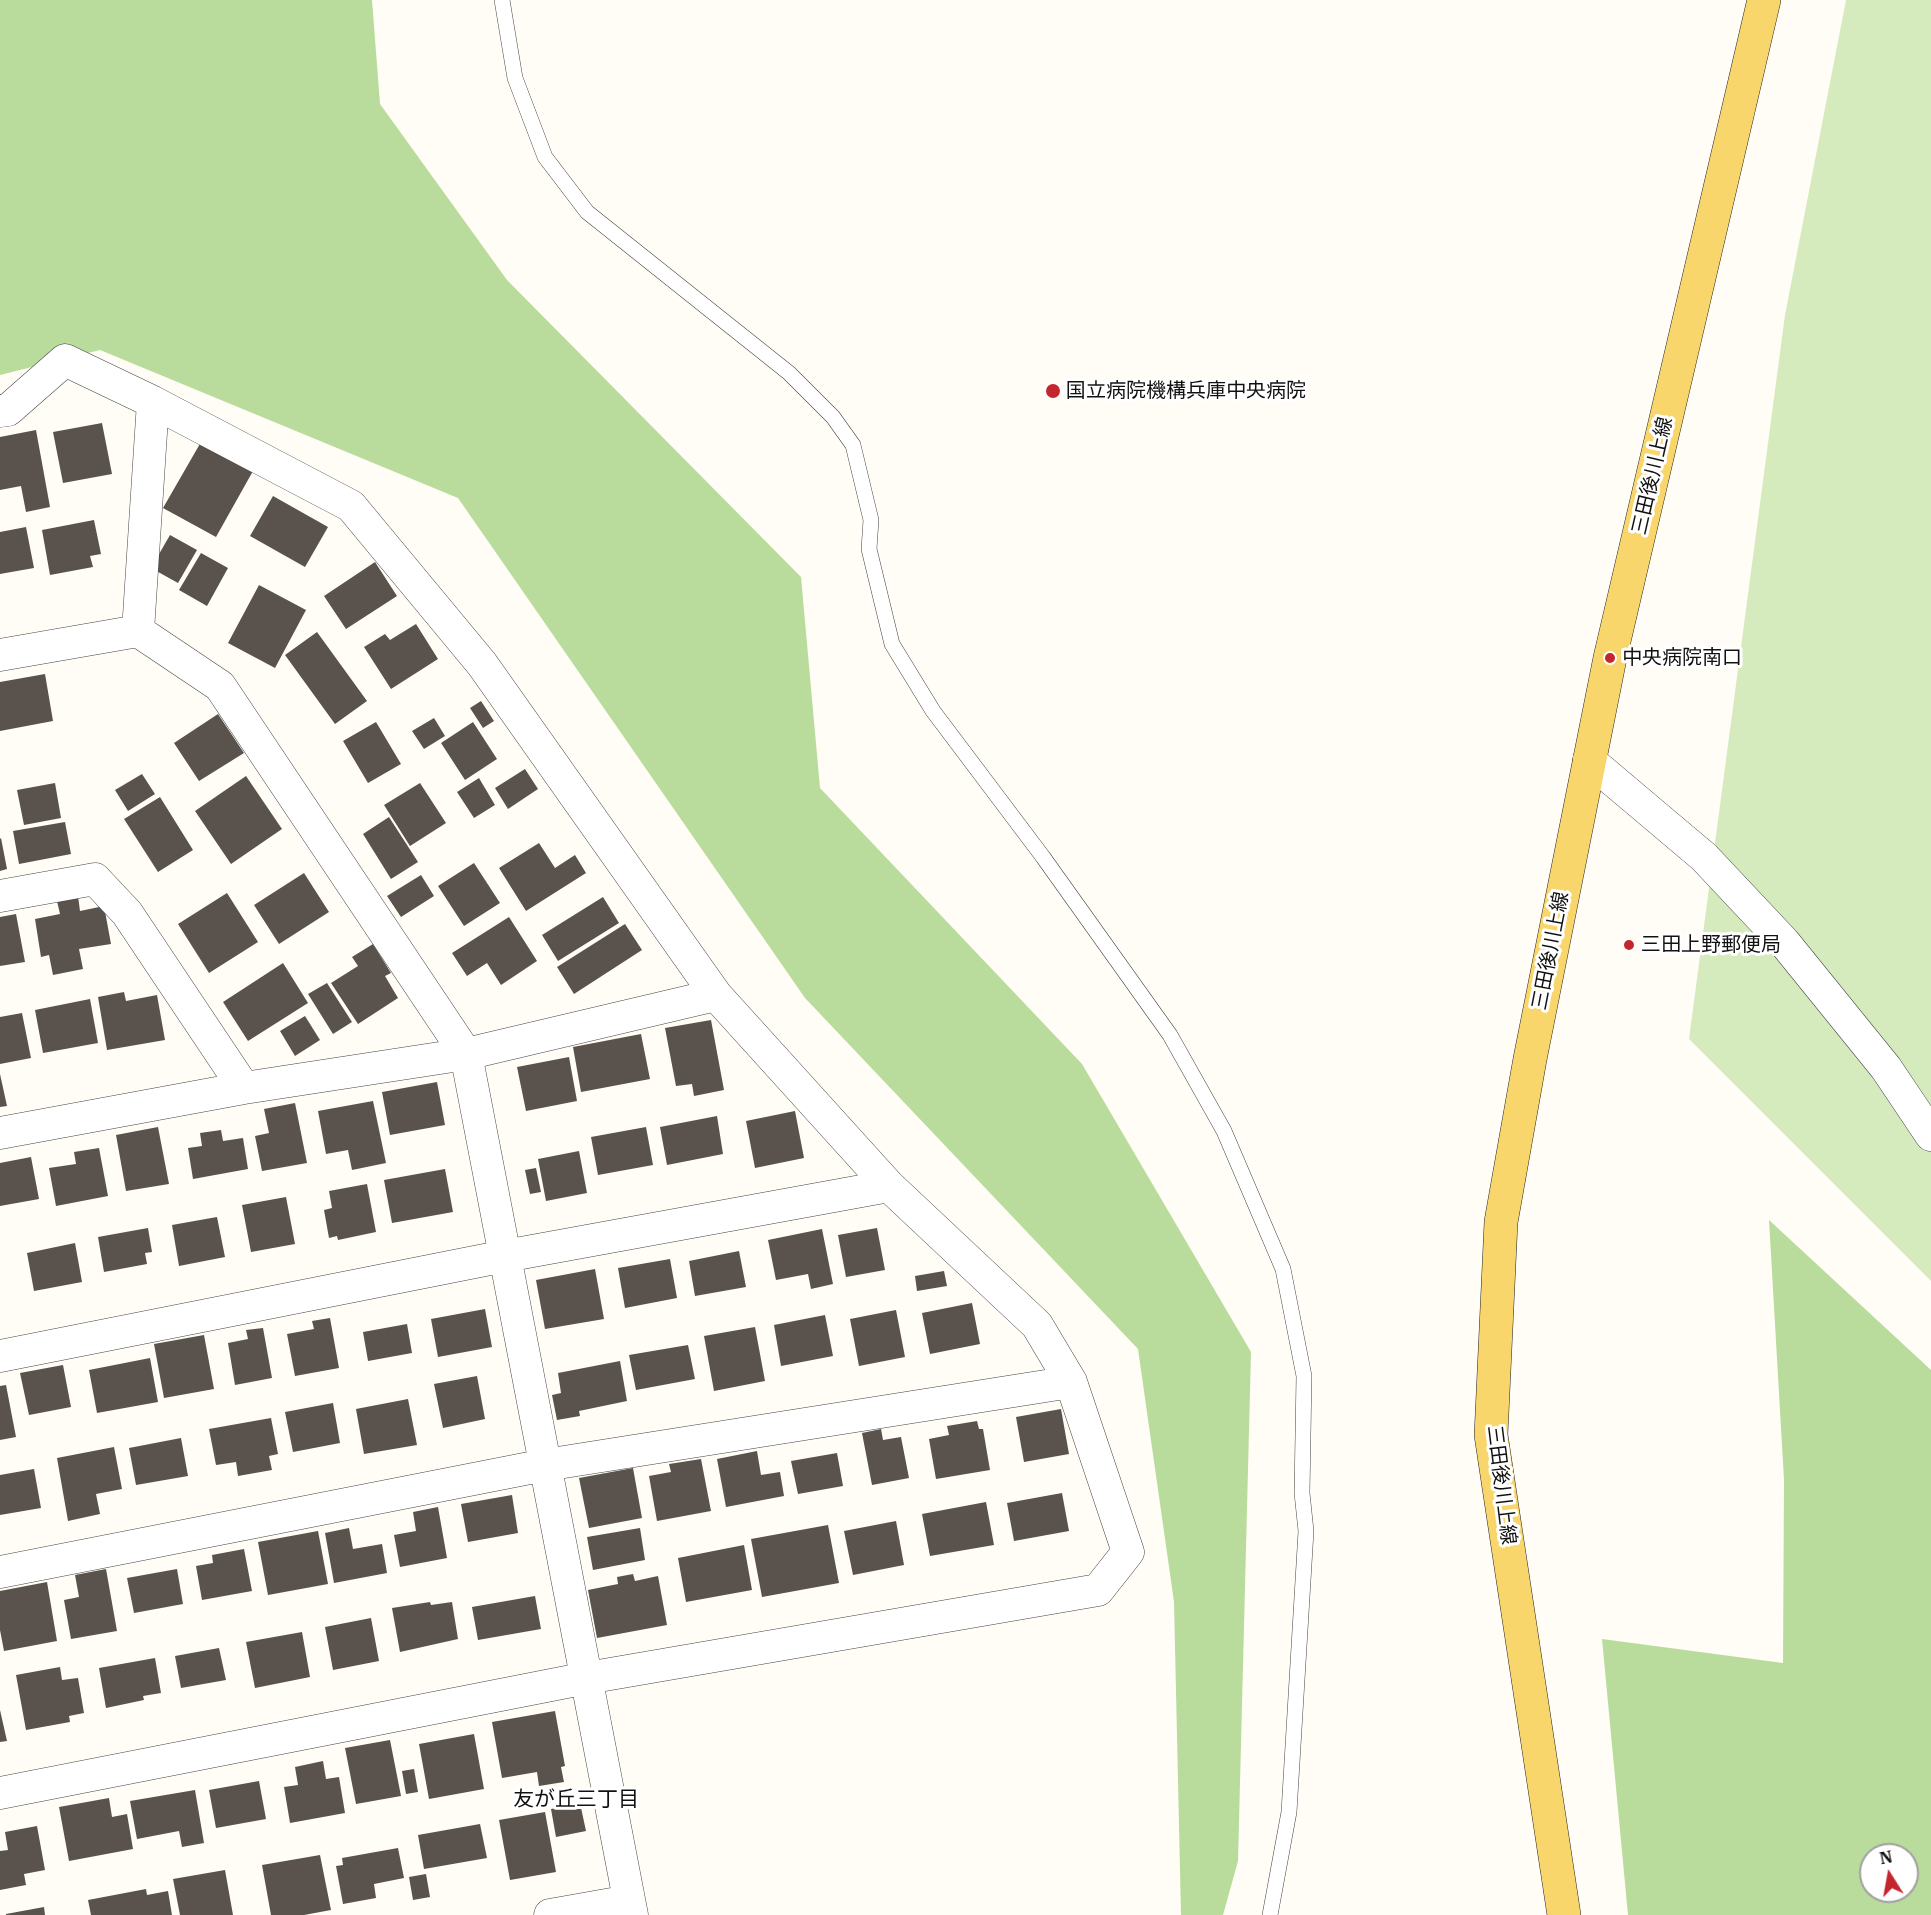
<!DOCTYPE html>
<html>
<head>
<meta charset="utf-8">
<style>
  body { margin:0 }
  #map { position:relative; width:1931px; height:1915px; overflow:hidden; background:#fffdf5; font-family:"IBM Plex Serif",serif }
  canvas { display:block }
  .north { position:absolute; left:1859px; top:1843px; width:60px; height:60px; box-sizing:border-box; background:#fff; border:2px solid #a0a0a0; border-radius:50%; rotate:349deg; font-size:16px; font-weight:700; line-height:24px; text-align:center; color:#111 }
  .north::after { content:''; display:block; margin:auto; width:21px; height:27px; background:#c4262e; clip-path:polygon(50% 0,100% 100%,50% 72%,0 100%) }
</style>
</head>
<body>
<div id="map">
<canvas width="1931" height="1915"></canvas>
<div class="north">N</div>
</div>
<script>
const c = document.querySelector('canvas').getContext('2d');
c.lineJoin = 'round';
function fillPath(path, color) { c.fillStyle = color; c.fill(path, 'evenodd'); }
const shape = rows => new Path2D(rows.map(r => 'M' + r).join(''));
function stroke(path, color, width, dash) { c.strokeStyle = color; c.lineWidth = width; c.lineCap = dash ? 'butt' : 'round'; c.setLineDash(dash || []); c.stroke(path); }
function label(font, color, halo, rows, align = 'center') {
  c.font = font + ' "IBM Plex Serif","Noto Sans JP",serif'; c.lineWidth = 6; c.setLineDash([]); c.textBaseline = 'middle'; c.strokeStyle = halo; c.fillStyle = color; for (const [text, x, y, turn = 0] of rows) {
    c.save(); c.translate(x, y); c.rotate((+turn || 0) * Math.PI / 180); c.textAlign = isNaN(turn) ? turn : align; if (halo) c.strokeText(text, 0, 0); c.fillText(text, 0, 0); c.restore();
  }
}
fillPath(shape([
  [1846,0,1931,0,1931,1281,1689,1039,1785,315]
]), '#d5ebbd');
fillPath(shape([
  [0,0,372,0,380,104,507,280,801,577,820,788,1082,1064,1251,1352,1238,1861,1223,1915,1181,1915,1174,1602,1138,1349,805,998,458,498,100,350,0,375],
  [1769,1220,1931,1370,1931,1915,1628,1915,1602,1639,1783,1663,1784,1480],
  [1871,1855,1907,1855,1907,1891,1871,1891]
]), '#b9dc9c');
fillPath(shape([
  [102,423,112,474,63,483,53,432],
  [36,430,50,507,26,512,21,486,0,490,0,437],
  [201,442,253,471,216,537,163,508],
  [273,496,328,527,305,567,250,536],
  [94,520,101,554,90,556,93,567,50,575,42,530],
  [26,527,34,568,0,574,0,532],
  [170,535,197,550,178,583,151,568],
  [201,553,228,568,207,606,179,590],
  [375,562,397,596,346,629,324,596],
  [259,585,306,610,275,668,228,643],
  [416,624,438,659,391,689,364,647,385,634,390,640],
  [317,632,367,701,335,724,285,655],
  [45,674,53,721,0,731,0,682],
  [481,701,494,721,483,728,470,708],
  [218,714,244,753,199,781,174,743],
  [434,718,445,736,424,749,412,731],
  [376,722,401,764,368,783,343,741],
  [473,722,497,759,465,780,441,743],
  [525,769,538,789,508,809,495,788],
  [142,774,155,794,128,811,115,790],
  [246,776,282,829,231,864,195,811],
  [479,778,495,805,474,818,457,792],
  [55,783,61,818,24,825,17,790],
  [420,783,446,823,410,846,384,805],
  [160,797,193,850,158,872,124,819],
  [389,817,418,862,391,879,363,834],
  [65,822,71,854,19,864,13,831],
  [1,838,7,869,0,871,0,839],
  [539,843,555,868,575,855,586,873,526,911,499,868],
  [474,863,500,903,464,926,438,886],
  [304,873,329,912,279,944,254,905],
  [421,875,434,896,401,917,387,896],
  [227,893,258,942,209,973,178,924],
  [78,896,80,911,104,906,111,944,79,949,83,969,53,975,49,955,41,957,35,919,60,914,57,901],
  [603,897,619,923,558,961,542,935],
  [16,914,25,962,0,966,0,917],
  [509,917,537,961,501,985,487,963,467,976,452,953],
  [625,924,642,950,574,994,557,967],
  [373,944,391,973,385,976,398,998,358,1024,331,983,358,966,352,957],
  [283,963,308,1003,248,1041,223,1002],
  [327,983,352,1022,333,1034,308,994],
  [124,992,126,1001,157,995,165,1040,107,1050,98,997],
  [90,999,98,1043,43,1053,35,1010],
  [22,1013,31,1058,0,1064,0,1017],
  [305,1016,320,1040,295,1056,280,1031],
  [711,1020,724,1090,694,1096,692,1084,676,1086,665,1028],
  [641,1034,650,1079,581,1092,573,1047],
  [569,1057,577,1101,526,1111,517,1067],
  [0,1074,7,1106,0,1107],
  [437,1082,445,1125,390,1135,382,1092],
  [373,1101,386,1163,352,1170,348,1150,326,1154,318,1111],
  [295,1103,307,1163,262,1171,255,1136,269,1133,264,1109],
  [795,1111,804,1158,755,1168,746,1121],
  [717,1116,723,1154,667,1165,660,1127],
  [158,1127,169,1184,126,1191,116,1135],
  [646,1127,653,1165,598,1175,591,1137],
  [221,1130,223,1141,243,1138,248,1169,193,1179,188,1148,202,1146,200,1133],
  [99,1148,108,1196,56,1206,49,1168,76,1164,74,1152],
  [579,1151,587,1193,546,1201,538,1159],
  [31,1157,39,1199,0,1206,0,1163],
  [536,1168,541,1192,530,1194,525,1170],
  [445,1169,453,1212,392,1223,384,1180],
  [367,1184,376,1232,338,1240,337,1236,329,1238,324,1210,332,1208,329,1191],
  [286,1197,295,1244,251,1252,242,1205],
  [217,1217,225,1257,179,1266,172,1225],
  [148,1228,152,1252,145,1253,147,1264,104,1272,98,1237],
  [877,1228,885,1270,846,1277,838,1235],
  [822,1229,833,1284,811,1289,808,1274,776,1280,768,1240],
  [75,1243,82,1282,34,1291,27,1253],
  [739,1251,746,1287,695,1296,689,1261],
  [670,1259,677,1298,625,1308,618,1268],
  [595,1269,604,1319,545,1329,536,1280],
  [944,1271,947,1286,917,1291,915,1276],
  [972,1303,980,1344,930,1354,922,1313],
  [485,1309,492,1347,438,1357,431,1319],
  [896,1310,905,1357,859,1366,850,1319],
  [825,1315,833,1356,781,1366,774,1325],
  [330,1318,339,1368,295,1376,287,1334,314,1329,312,1321],
  [407,1324,412,1353,368,1361,363,1332],
  [755,1327,765,1381,714,1391,704,1336],
  [263,1328,272,1378,235,1385,228,1343,248,1339,246,1330],
  [204,1335,214,1389,164,1398,154,1344],
  [688,1345,695,1379,636,1390,629,1355],
  [150,1358,158,1402,97,1413,89,1370],
  [620,1361,627,1401,579,1411,580,1416,557,1420,552,1395,561,1393,558,1373],
  [63,1365,71,1407,29,1415,20,1373],
  [477,1376,485,1419,443,1428,434,1384],
  [6,1385,16,1437,0,1440,0,1386],
  [408,1399,417,1445,364,1454,356,1409],
  [333,1403,340,1443,293,1452,285,1412],
  [1061,1409,1069,1454,1024,1462,1016,1417],
  [271,1418,278,1454,269,1456,272,1470,238,1476,236,1462,216,1465,209,1429],
  [977,1421,979,1429,983,1429,990,1470,936,1479,929,1439,949,1435,947,1426],
  [881,1429,883,1440,901,1437,909,1478,872,1485,862,1433],
  [181,1438,188,1476,136,1485,129,1448],
  [114,1447,122,1489,96,1494,100,1514,68,1521,57,1458],
  [757,1451,761,1475,780,1472,784,1496,726,1507,717,1459],
  [837,1453,843,1486,798,1494,791,1461],
  [701,1459,711,1511,657,1521,649,1476,671,1472,669,1464],
  [633,1468,642,1518,589,1528,579,1478],
  [34,1469,41,1508,0,1515,0,1475],
  [1062,1493,1069,1531,1014,1541,1007,1503],
  [512,1495,518,1533,468,1542,461,1504],
  [986,1502,994,1545,930,1556,922,1514],
  [438,1507,447,1558,400,1567,394,1535,416,1531,413,1512],
  [896,1521,904,1565,853,1575,844,1531],
  [828,1525,839,1583,762,1597,751,1539],
  [349,1528,353,1549,382,1544,387,1573,334,1583,325,1533],
  [640,1528,645,1560,593,1570,587,1537],
  [318,1531,328,1584,268,1595,258,1542],
  [744,1545,752,1590,686,1602,678,1558],
  [244,1549,252,1591,202,1600,196,1566,213,1563,212,1555],
  [106,1569,117,1631,71,1639,64,1600,79,1597,75,1575],
  [177,1569,183,1604,134,1613,127,1578],
  [633,1574,635,1581,658,1576,667,1625,597,1638,588,1590,618,1584,617,1577],
  [47,1582,57,1641,4,1651,0,1630,0,1591],
  [535,1596,541,1629,478,1640,472,1607],
  [430,1602,431,1605,452,1602,458,1639,400,1652,392,1608],
  [371,1618,379,1661,333,1670,325,1627],
  [302,1632,310,1677,255,1688,246,1642],
  [219,1648,226,1680,181,1688,175,1656],
  [155,1658,161,1693,143,1696,144,1700,106,1708,99,1668],
  [60,1667,62,1680,78,1678,84,1713,69,1716,70,1722,26,1730,16,1675],
  [0,1710,7,1741,0,1742],
  [555,1711,565,1766,561,1767,564,1782,539,1786,537,1772,502,1778,492,1722],
  [474,1734,484,1789,429,1799,419,1744],
  [390,1740,401,1796,356,1804,345,1748],
  [323,1761,326,1779,339,1777,345,1813,290,1823,284,1787,298,1785,295,1767],
  [414,1769,418,1792,406,1794,402,1771],
  [259,1781,266,1819,216,1828,209,1790],
  [195,1790,204,1843,182,1847,179,1831,137,1839,130,1801],
  [109,1798,112,1817,127,1814,133,1849,69,1861,59,1807],
  [580,1803,586,1831,556,1837,551,1809],
  [545,1812,556,1872,510,1880,499,1820],
  [480,1824,487,1858,424,1869,418,1835],
  [37,1826,45,1870,24,1874,26,1885,0,1890,0,1851,8,1850,5,1832],
  [398,1848,404,1878,374,1884,376,1898,343,1904,336,1866,343,1865,342,1858],
  [320,1855,331,1910,304,1915,271,1915,262,1865],
  [225,1870,233,1915,180,1915,173,1879],
  [426,1874,430,1897,413,1900,409,1877],
  [146,1889,147,1895,168,1891,172,1915,91,1915,88,1900],
  [44,1907,45,1915,6,1915,6,1914]
]), '#5a524d');
const lane = shape([
  [502,0,515,78,545,157,587,212,789,373,833,417,853,445,871,520,869,549,892,644,933,711,1043,857,1170,1035,1224,1131,1283,1269,1304,1376,1302,1493,1306,1531,1289,1812,1270,1915]
]);
const street = shape([
  [0,411,8,410,65,360,153,402,351,506,482,664,716,995,889,1186,1037,1325,1071,1382,1128,1552,1098,1590,587,1678,0,1793],
  [138,631,153,402],
  [0,655,138,631,220,686,466,1054,632,1915],
  [1589,760,1704,857,1784,942,1886,1068,1931,1135],
  [0,896,95,879,127,913,244,1088],
  [0,1133,244,1088,466,1054,716,995],
  [0,1356,505,1256,889,1186],
  [0,1572,545,1465,1071,1382],
  [550,1915,629,1901]
]);
const primary = shape([
  [1564,1915,1491,1435,1501,1222,1530,1059,1610,658,1764,0]
]);
stroke(lane, '#444', 16);
stroke(street, '#444', 33);
stroke(primary, '#222', 34);
stroke(lane, '#fff', 15);
stroke(street, '#fff', 32);
stroke(primary, '#f9d66b', 33);
for (const [x, y, r, color] of [
  [1053,391,8,"#c4262e"],
  [1610,658,6,"#c4262e"],
  [1629,945,6,"#c4262e"]
]) { const dot = new Path2D(); dot.arc(x, y, r, 0, 2 * Math.PI); c.fillStyle = color; c.fill(dot); stroke(dot, '#fff', 2); }
label('20px', '#111', '#fff', [
  ["国立病院機構兵庫中央病院",1066,391],
  ["中央病院南口",1622,658],
  ["三田上野郵便局",1641,945]
], 'left');
label('20px', '#111', '#fff', [
  ["三田後川上線",1653,476,-77],
  ["三田後川上線",1551,951,-79],
  ["三田後川上線",1501,1485,83]
]);
label('21px', '#111', '#fff', [
  ["友が丘三丁目",576,1800]
]);
</script>
</body>
</html>
